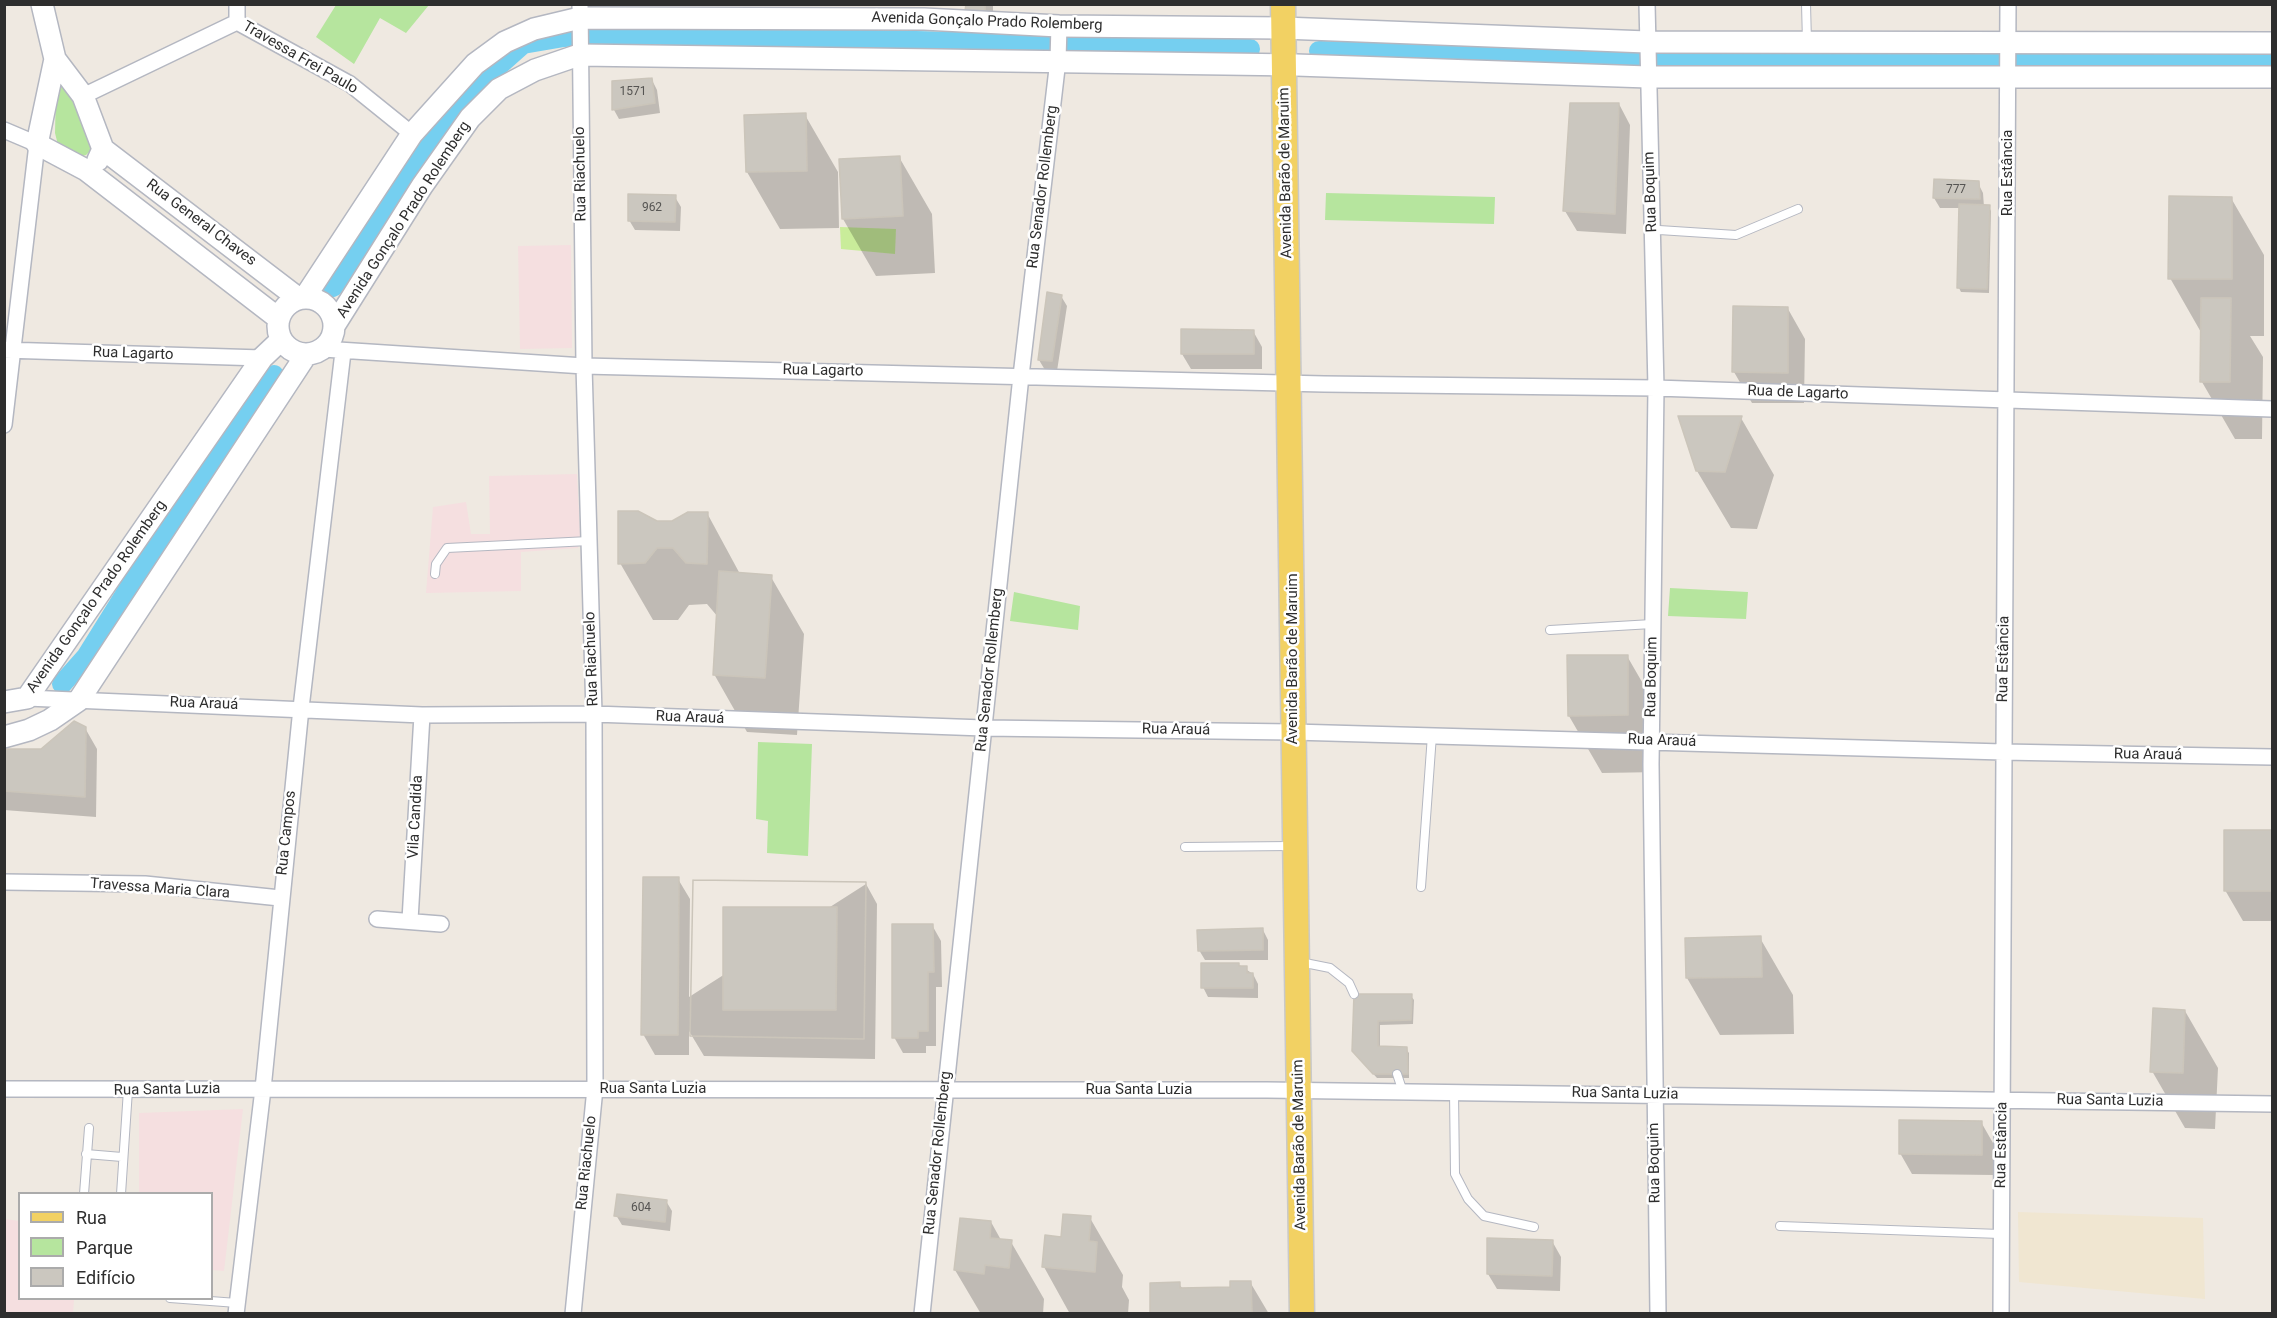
<!DOCTYPE html>
<html>
<head>
<meta charset="utf-8">
<style>
  body { margin:0 }
  #map { position:relative; width:2277px; height:1318px; overflow:hidden; background:#efe9e1; font-family:Roboto,sans-serif }
  canvas { display:block }
  .frame { position:absolute; inset:0; border:6px solid #2e2e2e; pointer-events:none }
  .legend { position:absolute; left:18px; top:1192px; width:195px; height:108px; box-sizing:border-box; background:#fff; border:2px solid #ababab; margin:0; padding:8px 10px; list-style:none; font-size:18px; color:#2e2e2e }
  .legend li { display:flex; align-items:center; gap:12px; height:30px }
  .legend b { width:30px; border:2px solid #ababab }
</style>
</head>
<body>
<div id="map">
<canvas width="2277" height="1318"></canvas>
<div class="frame"></div>
<ul class="legend">
<li><b style="height:8px;background:#f2d163"></b>Rua</li>
<li><b style="height:16px;background:#b6e59e"></b>Parque</li>
<li><b style="height:16px;background:#cbc7bf"></b>Edifício</li>
</ul>
</div>
<script>
const c = document.querySelector('canvas').getContext('2d');
c.lineJoin = 'round';
function fillPath(path, color) { c.fillStyle = color; c.fill(path, 'evenodd'); }
const shape = rows => new Path2D(rows.map(r => 'M' + r).join(''));
function stroke(path, color, width, dash) { c.strokeStyle = color; c.lineWidth = width; c.lineCap = dash ? 'butt' : 'round'; c.setLineDash(dash || []); c.stroke(path); }
function label(font, color, halo, rows, align = 'center') {
  c.font = font + ' Roboto,sans-serif'; c.lineWidth = 5; c.setLineDash([]); c.textBaseline = 'middle'; c.strokeStyle = halo; c.fillStyle = color; for (const [text, x, y, turn = 0] of rows) {
    c.save(); c.translate(x, y); c.rotate((+turn || 0) * Math.PI / 180); c.textAlign = isNaN(turn) ? turn : align; if (halo) c.strokeText(text, 0, 0); c.fillText(text, 0, 0); c.restore();
  }
}
fillPath(shape([
  [2018,1212,2203,1218,2205,1299,2019,1282]
]), '#f0e6d1');
fillPath(shape([
  [571,245,572,348,520,349,518,246],
  [577,474,580,533,578,548,521,552,521,591,426,593,433,507,466,502,471,534,490,534,489,476],
  [243,1109,224,1271,212,1270,212,1194,139,1193,139,1113],
  [5,1219,19,1221,20,1298,74,1299,73,1313,5,1313]
]), '#f5dfe0');
fillPath(shape([
  [336,5,429,4,429,5,406,33,380,18,354,64,316,37],
  [64,76,93,148,86,155,79,157,58,145,55,133,56,89],
  [1326,193,1495,197,1494,224,1325,220],
  [1670,588,1748,592,1746,619,1668,616],
  [1014,592,1080,606,1078,630,1010,621],
  [758,742,812,744,808,856,767,853,768,821,756,819]
]), '#b6e59e');
fillPath(shape([
  [840,227,896,229,895,254,841,249]
]), '#c9ec9a');
fillPath(shape([
  [967,4,993,4,993,26,976,26],
  [652,80,657,90,660,113,619,119,614,110],
  [1619,104,1630,125,1626,234,1577,231,1565,211],
  [805,115,838,172,839,228,780,229,747,172],
  [899,157,932,214,935,273,876,276,843,219],
  [1978,183,1983,193,1984,207,1989,207,1991,211,1989,293,1961,292,1959,288,1961,208,1940,208,1934,198],
  [675,197,681,207,680,231,635,230,629,220],
  [2231,198,2264,255,2264,336,2250,336,2263,357,2262,439,2235,439,2202,382,2202,334,2170,278],
  [1061,296,1067,306,1057,371,1045,370,1039,360],
  [1735,308,1788,309,1805,339,1804,403,1752,403,1734,372],
  [1253,331,1262,347,1262,369,1191,369,1182,354],
  [1741,418,1774,475,1757,529,1731,528,1697,471],
  [707,513,740,574,771,577,804,634,797,735,747,732,714,674,718,617,707,604,689,605,678,620,653,620,620,563,656,523,672,522],
  [1627,656,1660,713,1660,772,1602,773,1569,716],
  [85,728,97,749,96,817,4,810,4,750,41,751],
  [2226,832,2272,832,2272,921,2243,921,2225,890],
  [678,879,690,899,689,997,866,884,877,904,875,1059,704,1056,689,1031,689,1055,655,1055,643,1034],
  [932,925,941,941,942,987,936,987,936,1046,926,1046,926,1053,903,1053,894,1037],
  [1263,930,1268,940,1268,960,1205,960,1199,950],
  [1760,938,1793,995,1794,1034,1720,1035,1687,978,1686,939],
  [1238,964,1253,974,1258,984,1258,998,1208,997,1203,987],
  [1356,996,1411,996,1414,1000,1413,1024,1380,1025,1380,1047,1406,1049,1409,1053,1409,1078,1377,1078,1356,1055],
  [2185,1011,2218,1068,2215,1129,2185,1128,2152,1071],
  [1981,1122,1993,1143,1993,1175,1912,1174,1900,1153],
  [666,1201,672,1211,670,1231,622,1225,616,1215],
  [1090,1218,1123,1275,1122,1287,1129,1300,1128,1314,1070,1314,1044,1267,1063,1238],
  [991,1222,1001,1240,1011,1242,1044,1299,1043,1314,981,1314,955,1270],
  [1552,1241,1561,1257,1560,1291,1497,1289,1488,1274],
  [1250,1282,1269,1314,1152,1314,1179,1284,1183,1289,1232,1288]
]), '#0003');
stroke(shape([
  [1319,51,1682,56,2272,59],
  [333,287,421,150,477,85,523,44,564,37,624,34,1250,49],
  [62,684,86,657,162,535,274,375]
]), '#75cff0', 20);
const building = shape([
  [966,4,985,4,985,11,965,11,966,4],
  [652,78,655,103,612,110,612,81,652,78],
  [1570,103,1619,103,1615,214,1563,211,1570,103],
  [806,113,807,171,746,172,744,115,806,113],
  [900,156,903,216,842,219,839,159,900,156],
  [1934,179,1979,181,1980,199,1933,198,1934,179],
  [628,194,676,195,675,222,628,221,628,194],
  [2169,196,2232,197,2232,279,2168,279,2169,196],
  [1959,204,1990,205,1987,289,1957,288,1959,204],
  [1047,292,1062,295,1052,361,1038,360,1047,292],
  [2201,298,2231,298,2230,382,2200,382,2201,298],
  [1733,306,1788,307,1788,373,1732,372,1733,306],
  [1181,329,1254,330,1254,354,1181,354,1181,329],
  [1678,416,1742,416,1725,472,1696,471,1678,416],
  [618,511,638,511,657,521,672,521,688,512,708,512,707,564,686,563,673,548,657,548,645,563,618,564,618,511],
  [719,571,772,575,765,678,713,675,719,571],
  [1567,655,1628,655,1628,715,1568,716,1567,655],
  [74,721,86,727,85,797,4,791,4,749,41,749,74,721],
  [2224,830,2272,830,2272,891,2224,891,2224,830],
  [643,877,679,877,678,1035,641,1035,643,877],
  [693,880,866,882,864,1039,690,1036,693,880],
  [723,907,837,907,836,1010,723,1010,723,907],
  [693,880,866,882,864,1039,690,1036,693,880],
  [892,924,933,924,934,972,928,972,928,1031,918,1031,918,1038,892,1038,892,924],
  [1263,928,1263,950,1198,951,1197,930,1263,928],
  [1761,936,1762,977,1686,978,1685,938,1761,936],
  [1201,963,1239,963,1239,966,1247,966,1247,973,1253,973,1253,988,1201,988,1201,963],
  [1354,994,1412,994,1411,1020,1378,1021,1378,1046,1407,1047,1408,1074,1373,1074,1352,1051,1354,994],
  [2153,1008,2185,1010,2183,1073,2150,1072,2153,1008],
  [1899,1120,1982,1121,1982,1155,1899,1154,1899,1120],
  [617,1194,667,1200,665,1222,614,1216,617,1194],
  [1063,1214,1091,1216,1089,1241,1097,1242,1095,1272,1042,1267,1045,1235,1061,1237,1063,1214],
  [960,1218,991,1221,990,1238,1012,1240,1009,1268,985,1265,984,1274,954,1270,960,1218],
  [1487,1238,1553,1240,1552,1276,1487,1274,1487,1238],
  [1230,1281,1251,1281,1252,1314,1150,1314,1150,1283,1180,1282,1180,1288,1230,1287,1230,1281]
]);
fillPath(building, '#cbc7bf');
stroke(building, '#cbc5ba', 1.5);
const lane = shape([
  [1806,4,1807,42],
  [1652,232,1659,230,1736,235,1798,209],
  [435,574,436,564,447,548,589,541],
  [1550,630,1652,624],
  [1185,847,1291,846],
  [1421,887,1432,735],
  [1300,962,1330,968,1349,983,1354,994],
  [1397,1074,1403,1092],
  [1454,1092,1455,1174,1468,1199,1484,1216,1534,1227],
  [86,1154,122,1157],
  [84,1194,89,1128],
  [121,1194,128,1090],
  [1780,1226,2000,1234],
  [170,1298,237,1303]
]);
const street = shape([
  [1647,4,1656,388,1651,764,1658,1314],
  [237,22,350,84,412,134],
  [237,22,237,4],
  [83,96,237,22],
  [4,130,37,144,4,425],
  [323,349,584,366,1324,384,1656,388,2272,409],
  [4,350,262,358],
  [27,698,422,715,594,714,984,728,1293,732,2003,752,2272,757],
  [4,882,145,884,280,898],
  [377,919,441,924],
  [410,920,422,715],
  [4,1089,1267,1090,2272,1104],
  [236,1314,263,1089,301,708,343,352],
  [573,1314,595,1088,594,714,584,366,580,4],
  [922,1314,1021,376,1058,60,1059,26],
  [2001,1314,2008,4]
]);
const secondary = shape([
  [42,4,55,59,83,96,103,149,98,160],
  [55,59,37,144,86,170,278,318],
  [103,149,298,298],
  [305,297,412,134,475,64,505,42,534,29,580,18,924,19,1059,26,1283,28,1647,42,2272,43],
  '278 326a28 28 0 1 1 56 0a28 28 0 1 1-56 0Z',
  [334,326,422,186,470,118,499,89,535,70,579,55,1296,65,1648,77,2272,77],
  [4,702,27,698,262,358,281,340],
  [4,737,29,730,50,720,79,700,306,355]
]);
const primary = shape([
  [1283,4,1302,1314]
]);
stroke(lane, '#b4b7c1', 10);
stroke(street, '#b4b7c1', 18);
stroke(secondary, '#b4b7c1', 24);
stroke(primary, '#c9c9c9', 27);
stroke(lane, '#fff', 8);
stroke(street, '#fff', 15);
stroke(secondary, '#fff', 21);
stroke(primary, '#f2d163', 24);
label('12px', '#555452', null, [
  ["1571",633,92],
  ["777",1956,190],
  ["962",652,208],
  ["604",641,1208]
]);
label('15px', '#2e2e2e', '#fff', [
  ["Avenida Gonçalo Prado Rolemberg",987,22,2],
  ["Travessa Frei Paulo",300,58,30],
  ["Avenida Barão de Maruim",1286,173,-91],
  ["Rua Estância",2008,173,-90],
  ["Rua Riachuelo",581,174,-91],
  ["Rua Senador Rollemberg",1043,187,-83],
  ["Rua Boquim",1651,192,-92],
  ["Avenida Gonçalo Prado Rolemberg",404,220,-57],
  ["Rua General Chaves",201,223,37],
  ["Rua Lagarto",133,354,2],
  ["Rua Lagarto",823,371,1],
  ["Rua de Lagarto",1798,393,2],
  ["Avenida Gonçalo Prado Rolemberg",97,597,-55],
  ["Rua Riachuelo",592,659,-92],
  ["Avenida Barão de Maruim",1293,659,-90],
  ["Rua Estância",2004,659,-89],
  ["Rua Senador Rollemberg",990,670,-84],
  ["Rua Boquim",1652,677,-89],
  ["Rua Arauá",204,704,2],
  ["Rua Arauá",690,718,2],
  ["Rua Arauá",1176,730,1],
  ["Rua Arauá",1662,741,2],
  ["Rua Arauá",2148,755,1],
  ["Vila Candida",416,817,-87],
  ["Rua Campos",287,833,-84],
  ["Travessa Maria Clara",160,889,4],
  ["Rua Santa Luzia",653,1089],
  ["Rua Santa Luzia",167,1090,-1],
  ["Rua Santa Luzia",1139,1090],
  ["Rua Santa Luzia",1625,1094,1],
  ["Rua Santa Luzia",2110,1101,1],
  ["Avenida Barão de Maruim",1300,1145,-91],
  ["Rua Estância",2002,1145,-89],
  ["Rua Senador Rollemberg",938,1153,-84],
  ["Rua Riachuelo",587,1163,-84],
  ["Rua Boquim",1655,1163,-91]
]);
</script>
</body>
</html>
